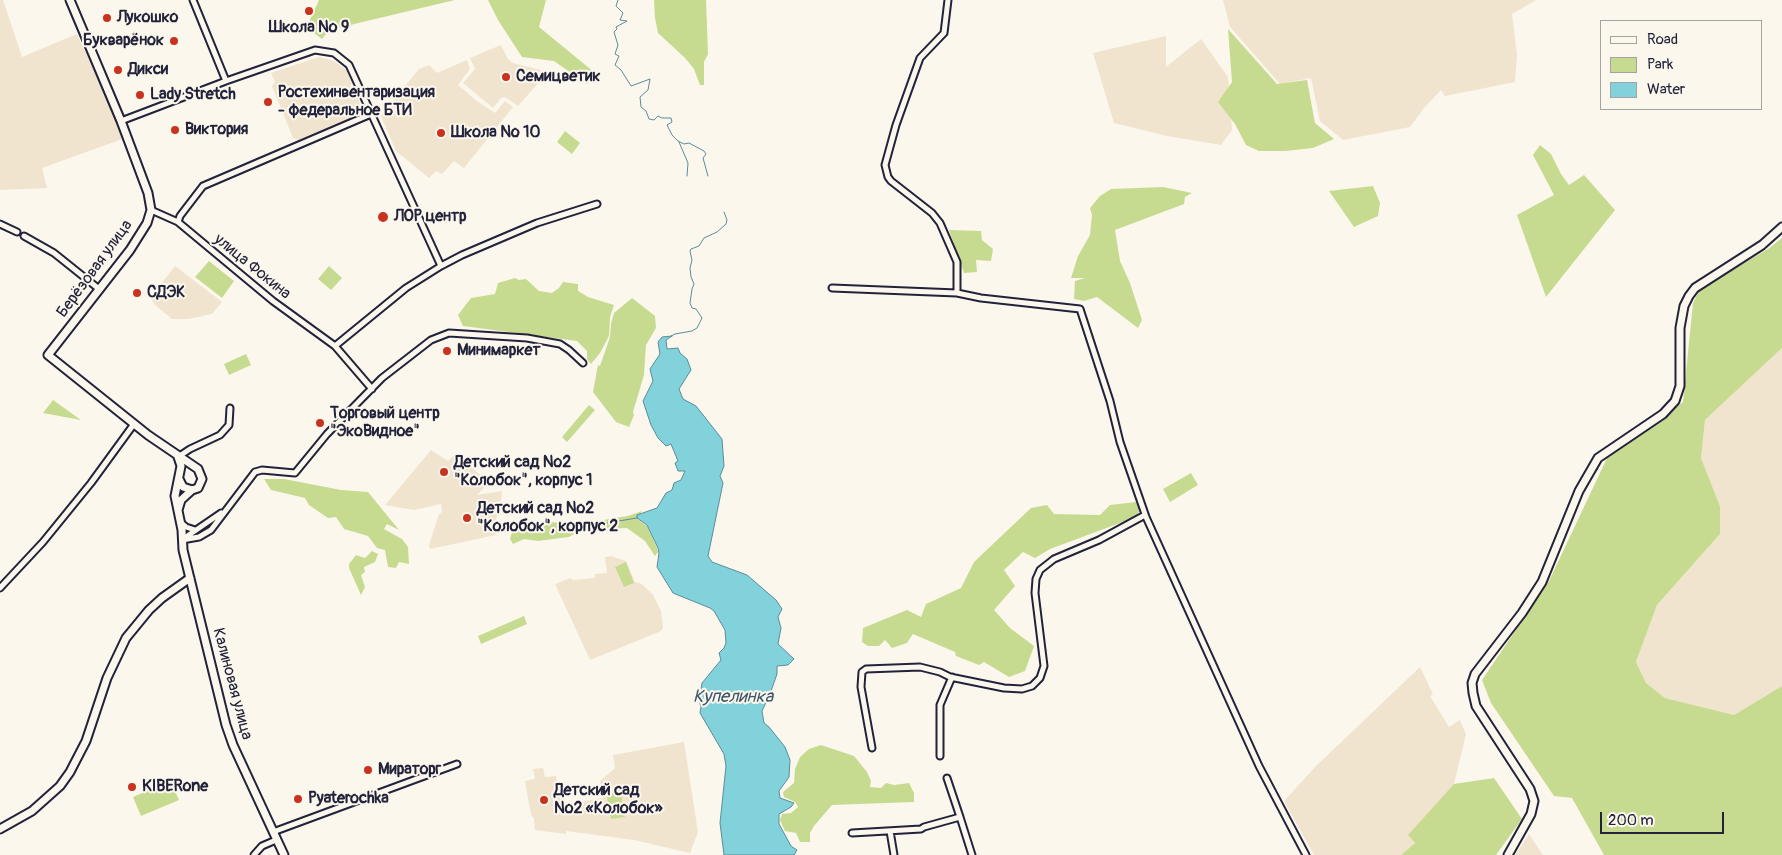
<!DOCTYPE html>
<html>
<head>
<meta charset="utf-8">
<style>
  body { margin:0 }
  #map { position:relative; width:1782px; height:855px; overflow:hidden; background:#fbf7ec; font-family:Pangolin,sans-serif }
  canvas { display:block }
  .legend { position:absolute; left:1600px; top:20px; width:162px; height:90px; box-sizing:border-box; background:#fbf7ec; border:1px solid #a4a2a5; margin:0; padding:6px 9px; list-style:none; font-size:15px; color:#22223b }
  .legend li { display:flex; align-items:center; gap:10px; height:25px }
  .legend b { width:25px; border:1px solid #a4a2a5 }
  .scale { position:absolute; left:1600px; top:812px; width:124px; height:22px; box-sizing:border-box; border:2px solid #22223b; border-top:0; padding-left:6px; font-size:15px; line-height:18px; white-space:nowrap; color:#22223b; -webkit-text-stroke:4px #fbf7ec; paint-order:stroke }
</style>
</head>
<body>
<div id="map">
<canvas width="1782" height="855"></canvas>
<ul class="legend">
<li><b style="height:6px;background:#fbf7ec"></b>Road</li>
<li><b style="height:14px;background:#c7db90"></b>Park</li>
<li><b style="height:14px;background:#81d2da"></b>Water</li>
</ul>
<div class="scale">200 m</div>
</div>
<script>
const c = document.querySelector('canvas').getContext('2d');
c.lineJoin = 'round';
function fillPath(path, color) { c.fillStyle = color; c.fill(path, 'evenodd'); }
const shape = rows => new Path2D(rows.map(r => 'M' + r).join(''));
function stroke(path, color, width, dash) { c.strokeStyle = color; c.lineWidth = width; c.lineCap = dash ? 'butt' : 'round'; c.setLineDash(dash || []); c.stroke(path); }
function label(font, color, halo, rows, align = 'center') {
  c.font = font + ' Pangolin,sans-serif'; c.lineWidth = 4; c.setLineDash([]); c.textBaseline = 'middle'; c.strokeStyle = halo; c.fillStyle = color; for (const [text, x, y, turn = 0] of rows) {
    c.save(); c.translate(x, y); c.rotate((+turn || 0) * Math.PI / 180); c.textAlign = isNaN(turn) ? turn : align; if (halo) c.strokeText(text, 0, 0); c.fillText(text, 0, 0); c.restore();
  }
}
fillPath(shape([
  [0,0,3,0,22,57,77,34,125,138,42,168,47,188,0,190],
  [1223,0,1536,0,1512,14,1517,55,1515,82,1445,96,1441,90,1424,108,1410,127,1343,140,1320,121,1311,78,1280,84,1230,27],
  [1166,36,1166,67,1201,39,1228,77,1232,130,1221,145,1167,136,1114,123,1093,53],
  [501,45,508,59,513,63,548,72,518,106,505,97,501,98,493,108,463,83,475,69,470,58],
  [319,57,334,61,347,71,352,83,350,86,353,92,356,93,363,111,362,113,298,140,293,138,272,86,275,82,271,73],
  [467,60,470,69,458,85,477,101,495,113,505,101,513,107,464,168,454,161,442,174,436,171,429,178,396,151,381,116,419,69,429,65,437,73],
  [175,266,222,302,212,314,189,319,172,319,154,304,151,297],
  [1782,348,1782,686,1734,715,1665,698,1646,683,1636,662,1657,605,1720,534,1720,506,1701,458,1705,420],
  [431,450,448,461,455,454,489,482,477,495,502,491,499,515,497,516,496,520,498,522,496,535,430,549,429,545,439,514,442,512,441,504,414,510,385,505],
  [611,556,626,561,635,582,642,584,653,595,661,611,663,628,661,631,590,660,555,584,571,578,573,580,595,578,595,574,607,573,605,557],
  [1420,667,1433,694,1430,696,1449,727,1460,720,1466,734,1454,784,1409,835,1415,843,1401,855,1314,855,1284,801,1316,766],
  [684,742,698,832,690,853,634,840,566,831,566,834,535,830,534,818,531,815,525,781,535,779,533,769,543,768,545,777,556,776,561,805,603,798,600,781,615,768,613,755],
  [1529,834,1543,855,1515,855]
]), '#f1e4cf');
fillPath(shape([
  [319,0,455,0,329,30,322,39,314,33,309,22],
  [488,0,546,0,539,27,594,72,587,84,554,61,522,57,498,20],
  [654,0,706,0,708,54,704,62,704,85,700,85,694,69,685,58,658,33,655,18],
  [1228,29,1277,84,1307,80,1315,123,1334,139,1313,148,1285,151,1259,151,1246,145,1235,124,1218,102,1232,82],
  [565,131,580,143,572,154,557,142],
  [1540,145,1551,154,1561,174,1569,185,1584,175,1615,210,1546,297,1517,215,1554,195,1533,155],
  [1373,186,1380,203,1378,216,1354,227,1329,191],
  [1163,187,1192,193,1185,197,1184,204,1115,230,1120,261,1130,283,1142,320,1138,328,1097,297,1084,301,1074,299,1075,281,1085,278,1071,278,1078,256,1090,235,1092,215,1090,208,1100,196,1111,189],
  [949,230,981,231,982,240,993,249,991,261,976,260,977,272,964,273],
  [1782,238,1782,348,1705,420,1701,458,1720,506,1720,534,1657,605,1636,662,1646,683,1665,698,1734,715,1782,686,1782,855,1604,855,1572,798,1554,796,1491,703,1482,680,1549,581,1608,456,1683,402,1693,303,1700,289,1768,249],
  [209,261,234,281,222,298,195,277],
  [329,266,342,278,331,290,318,279],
  [515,278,519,280,526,279,539,291,552,293,559,288,563,282,578,284,578,291,588,297,614,305,610,317,609,336,600,353,591,364,587,359,587,351,577,341,463,326,458,315,471,298,495,294,498,283],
  [632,298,655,316,656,328,646,345,644,375,633,412,634,415,629,427,616,422,593,392,598,365,600,366,610,337,611,324,614,313],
  [246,354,251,365,229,375,224,364],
  [53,400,81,420,43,413],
  [589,405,595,410,567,442,562,437],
  [1191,473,1198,485,1170,502,1163,489],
  [264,479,284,479,341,490,368,492,399,530,387,524,384,529,402,539,408,547,409,564,399,562,396,568,388,567,385,550,377,548,368,536,344,529,336,517,328,518,309,505,305,498,271,490],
  [1136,502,1140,509,1136,517,1050,549,1035,558,1023,552,1004,570,1015,586,994,610,1010,628,1034,646,1025,671,1009,677,984,662,979,665,956,656,955,652,913,634,907,643,892,648,885,640,879,646,868,646,862,642,863,628,907,610,921,617,926,604,961,588,974,562,1031,508,1047,505,1054,514,1100,515,1110,505],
  [642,511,637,519,647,526,657,548,658,552,655,556,645,541,627,528,581,530,569,537,538,541,524,539,513,544,510,539,513,529,549,522,579,524,628,516],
  [372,551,378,554,375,562,364,567,365,572,361,575,365,587,361,595,349,568,349,564,356,555,365,558],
  [626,562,634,583,624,587,615,567],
  [524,616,527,624,481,644,478,636],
  [821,745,854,756,867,772,871,781,870,787,881,788,886,783,894,785,909,783,914,793,914,802,832,805,814,826,810,833,810,842,800,842,796,833,785,831,780,820,782,814,791,813,798,807,795,802,784,797,783,792,794,783,795,769,800,757,809,749],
  [1494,778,1522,819,1496,855,1401,855,1415,843,1408,835,1454,784],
  [170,781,179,800,141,816,133,797],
  [620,789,625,817,611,819,606,791]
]), '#c7db90');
const water = shape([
  [672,336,666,340,667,349,678,348,680,353,687,359,691,370,679,389,683,399,696,406,722,439,724,466,720,476,723,483,708,556,712,562,747,575,776,600,782,609,778,617,781,628,778,644,794,659,788,665,777,666,777,674,770,694,762,711,764,723,769,727,785,747,790,760,789,777,779,791,780,798,794,803,791,807,779,814,779,824,791,846,797,850,794,855,724,855,720,823,726,766,724,754,700,713,701,707,699,701,702,683,721,660,719,653,724,648,726,643,725,630,714,611,710,608,673,593,657,567,659,553,658,548,647,525,637,518,637,515,657,508,666,493,672,490,674,483,681,480,685,471,678,471,675,463,678,461,671,444,666,446,658,438,651,425,643,401,653,381,650,369,660,354,658,342,662,337,672,336]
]);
fillPath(water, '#81d2da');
stroke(water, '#5b8c9a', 1);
stroke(shape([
  [618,0,616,6,623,13,620,20,627,21,616,27,617,29,614,32,618,45,615,54,619,56,615,65,621,70,631,86,650,79,648,90,640,97,641,107,646,111,649,119,654,120,658,116,662,118,671,118,672,122,667,125,672,135,678,141,684,144,689,143,704,151,706,154,703,158,708,176],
  [679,142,688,163,687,176],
  [671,336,675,334,692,331,697,328,702,318,696,309,692,308,690,303,692,289,694,284,691,277,690,268,692,260,690,251,691,249,699,246,704,238,717,232,726,224,727,220,724,212],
  [583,527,637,518]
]), '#5b8c9a', 1);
const street = shape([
  [193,0,226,81],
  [948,0,944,33,920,58,896,125,885,165,888,177,891,181,932,213,940,223,957,262,957,293],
  [121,121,226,81,315,50,334,53,349,65,441,266,406,288,335,346],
  [151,210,178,222,273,301,335,346,372,389],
  [178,222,180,216,203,186,371,114],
  [0,224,17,232],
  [24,236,54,253,99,289],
  [441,266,462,255,537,223,597,204],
  [832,288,957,293,981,298,1080,309,1110,401,1120,442,1146,517,1259,766,1306,855],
  [178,457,190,449,220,435,229,425,230,408],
  [180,522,186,527,195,530],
  [183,539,221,513],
  [182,540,199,537,211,530,255,472,262,470,295,473,327,434,382,378,431,340,449,333,527,338,560,344,569,350,583,363],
  [0,588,43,542,91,483,134,424],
  [872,748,861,687,862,672,866,669,920,667,940,672,950,677,1004,688,1022,689,1032,686,1040,678,1044,666,1035,593,1036,579,1040,570,1054,559,1099,540,1145,515],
  [940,756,940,705,952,677],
  [960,817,972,855],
  [890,831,894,855],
  [273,832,457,764],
  [852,833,921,829,924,827,960,817,947,778],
  [254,855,262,846,276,840]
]);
const secondary = shape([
  [70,0,121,121,148,193,151,210,147,223,130,250,48,355,148,435,198,469,202,479,198,488,192,490,183,487,179,479],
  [178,457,181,466,175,496,182,530,183,550,226,725,233,745,284,855],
  [178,510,181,500,192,490],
  [0,829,32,811,60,786,70,772,86,741,107,678,126,638,149,610,162,598,190,578],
  [1508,855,1531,814,1534,801,1530,789,1476,706,1473,693,1472,683,1475,674,1522,613,1542,582,1579,491,1598,458,1663,414,1675,401,1680,386,1680,328,1684,306,1689,296,1695,288,1762,245,1782,227]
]);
stroke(street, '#22223b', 9);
stroke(secondary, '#22223b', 11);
stroke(street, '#fbf7ec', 5);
stroke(secondary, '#fbf7ec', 7);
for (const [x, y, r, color] of [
  [309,11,5,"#c8321e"],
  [107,18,5,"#c8321e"],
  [174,41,5,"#c8321e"],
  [118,70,5,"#c8321e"],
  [506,77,5,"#c8321e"],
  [140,95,5,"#c8321e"],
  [268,102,5,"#c8321e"],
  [175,130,5,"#c8321e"],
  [441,133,5,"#c8321e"],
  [383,217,6,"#c8321e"],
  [137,293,5,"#c8321e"],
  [447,351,5,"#c8321e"],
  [320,423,5,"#c8321e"],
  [444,472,5,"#c8321e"],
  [467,518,5,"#c8321e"],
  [368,770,5,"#c8321e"],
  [132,787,5,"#c8321e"],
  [298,799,5,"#c8321e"],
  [544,800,5,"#c8321e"]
]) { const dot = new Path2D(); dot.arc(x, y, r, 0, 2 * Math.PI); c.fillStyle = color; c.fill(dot); stroke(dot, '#fbf7ec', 2); }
label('bold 16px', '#22223b', '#fbf7ec', [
  ["Лукошко",117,18],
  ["Школа № 9",309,28,"center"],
  ["Букварёнок",164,41,"right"],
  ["Дикси",128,70],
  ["Семицветик",516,77],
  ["Ростехинвентаризация",278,93],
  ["- федеральное БТИ",278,111],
  ["Lady Stretch",150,95],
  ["Виктория",185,130],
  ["Школа № 10",451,133],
  ["ЛОР центр",394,217],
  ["СДЭК",147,293],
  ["Минимаркет",457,351],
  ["Торговый центр",330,414],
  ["\"ЭкоВидное\"",330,432],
  ["Детский сад №2",454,463],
  ["\"Колобок\", корпус 1",454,481],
  ["Детский сад №2",477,509],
  ["\"Колобок\", корпус 2",477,527],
  ["Мираторг",378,770],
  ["KIBERone",142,787],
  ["Детский сад",554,791],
  ["№2 «Колобок»",554,809],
  ["Pyaterochka",308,799]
], 'left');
label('16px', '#22223b', '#fbf7ec', [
  ["улица Фокина",252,267,39],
  ["Берёзовая улица",95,269,-54],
  ["Калиновая улица",232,684,75]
]);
label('italic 18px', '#3e576b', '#fbf7ec', [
  ["Купелинка",733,697]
]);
</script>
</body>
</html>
